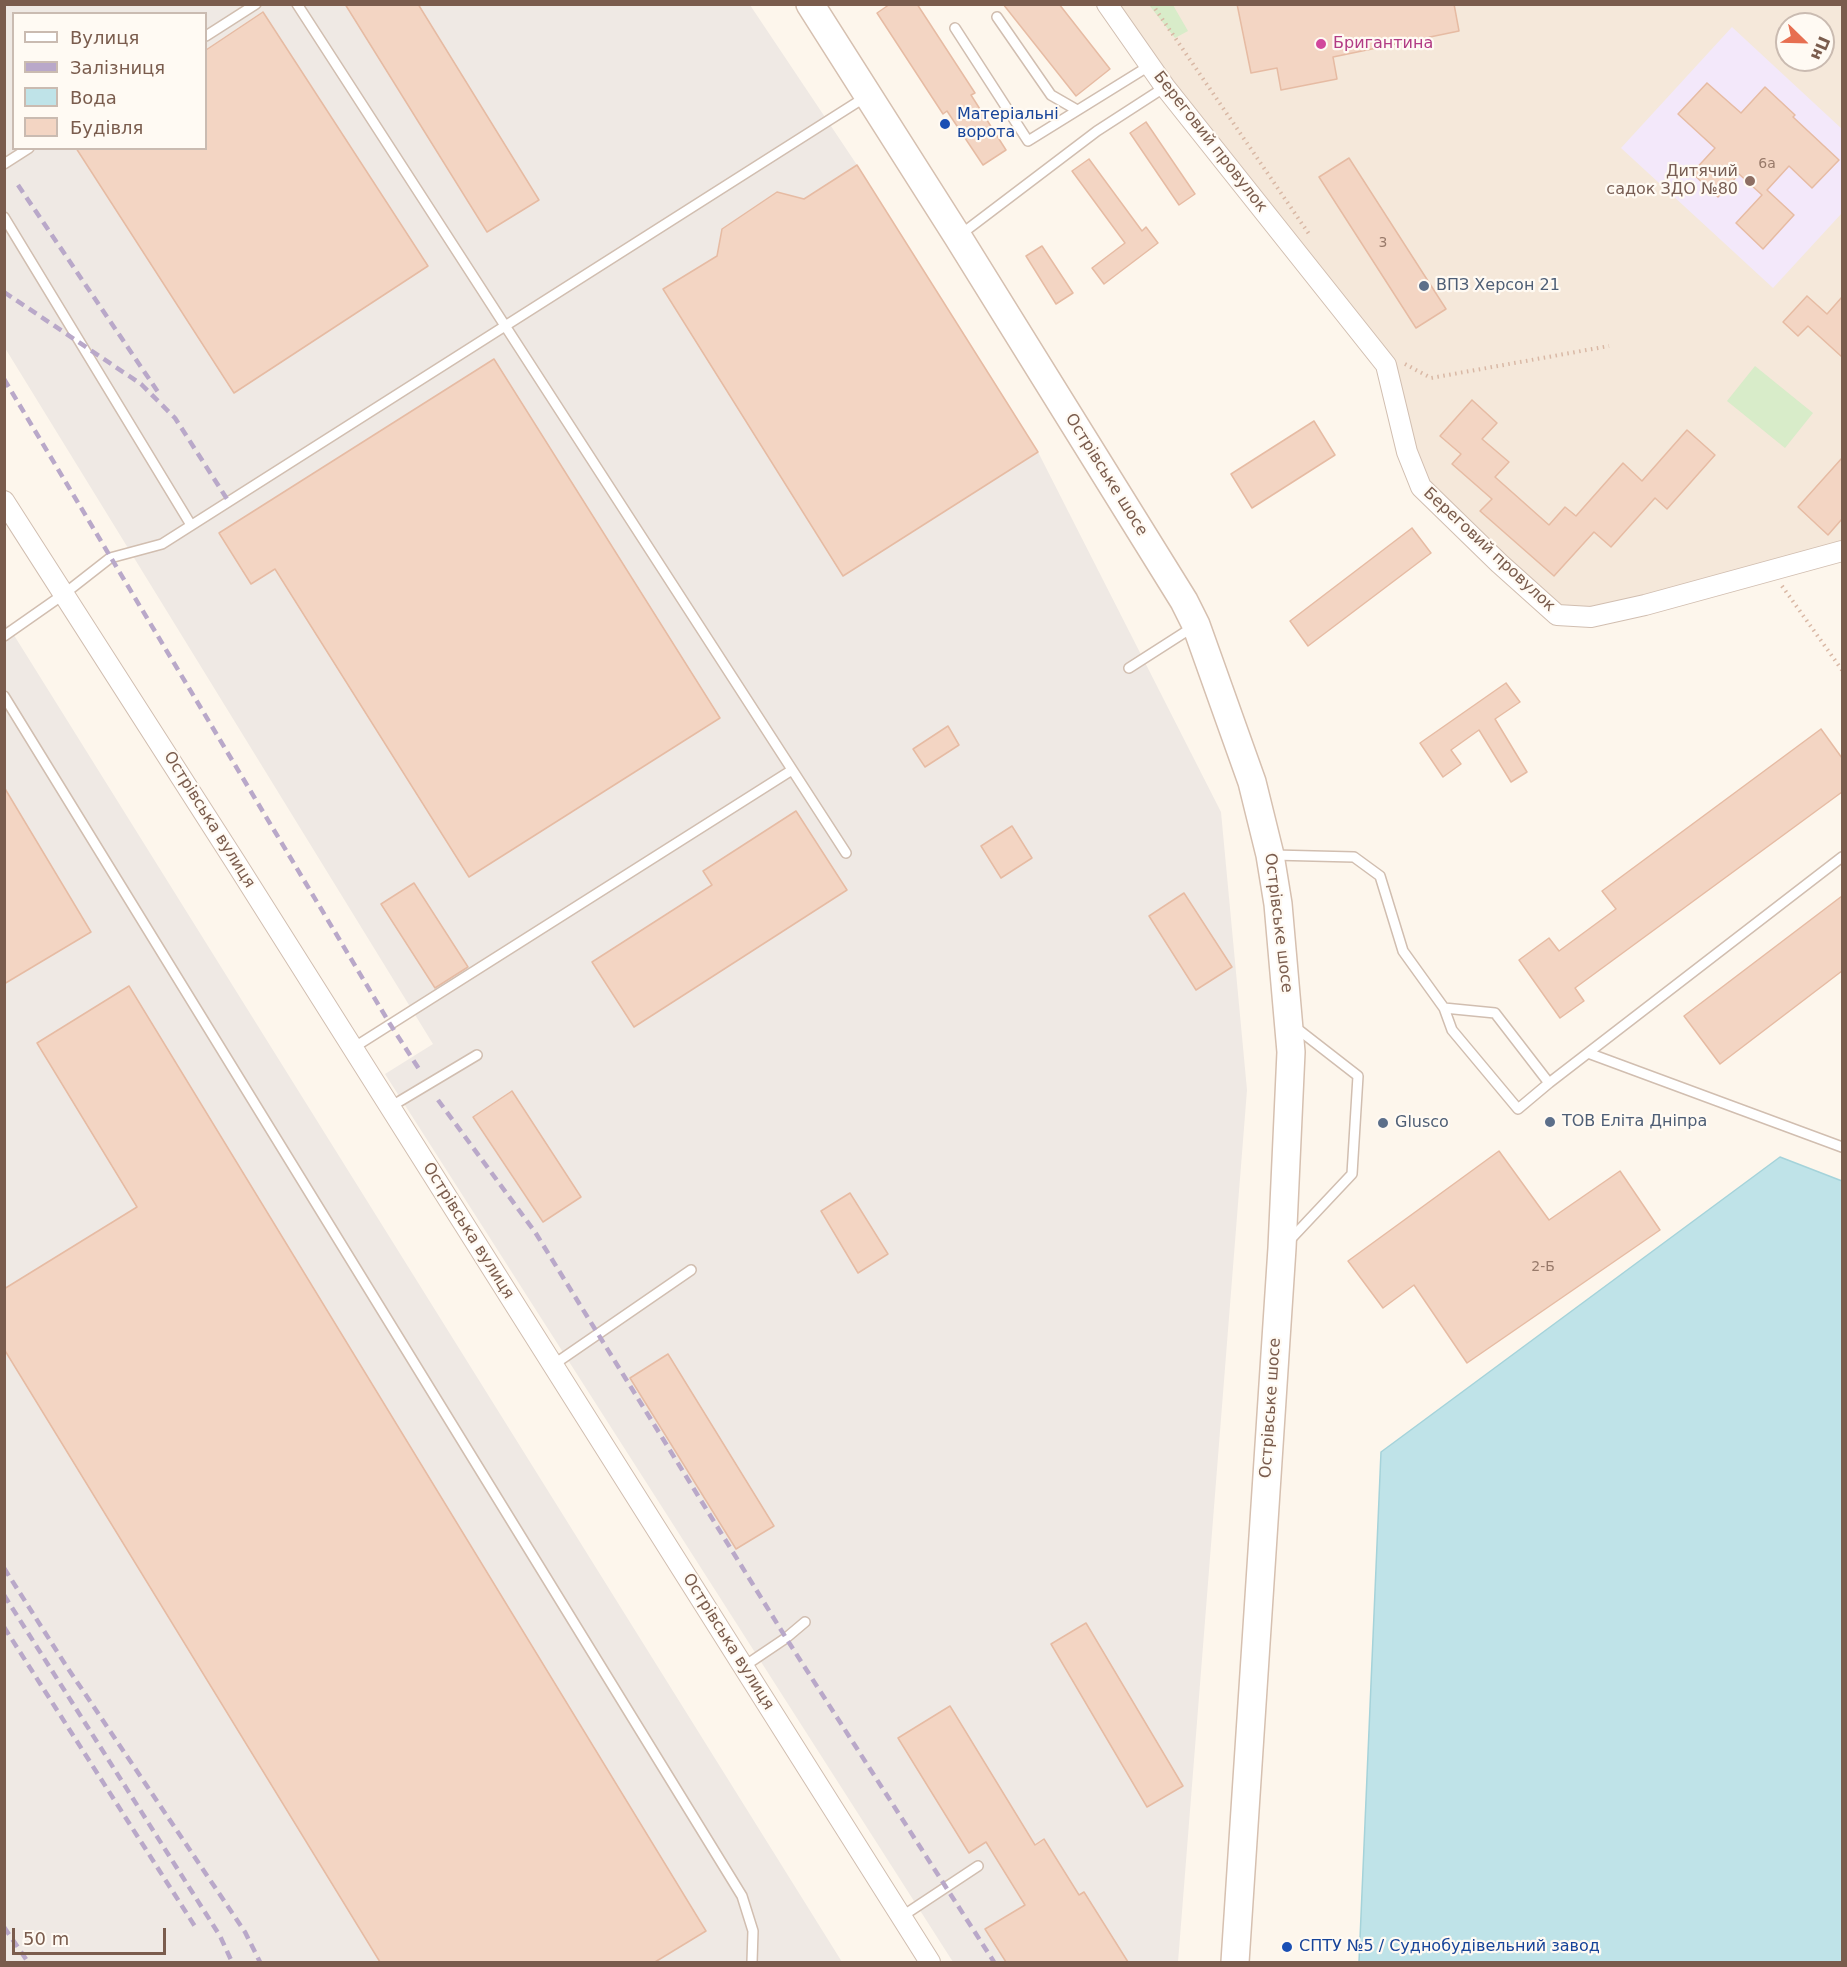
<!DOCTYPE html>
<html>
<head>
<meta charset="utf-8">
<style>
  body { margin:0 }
  #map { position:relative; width:1847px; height:1967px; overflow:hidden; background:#fdf6ec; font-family:"DejaVu Sans",sans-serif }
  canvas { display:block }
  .frame { position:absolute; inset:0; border:6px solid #7a5c4d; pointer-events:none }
  .legend { position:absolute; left:12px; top:12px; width:195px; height:138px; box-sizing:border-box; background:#fffaf3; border:2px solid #cabbb1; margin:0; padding:8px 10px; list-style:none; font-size:18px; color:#7a5c4d }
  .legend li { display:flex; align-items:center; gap:12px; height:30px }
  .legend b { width:30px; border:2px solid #cabbb1 }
  .north { position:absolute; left:1775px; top:12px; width:60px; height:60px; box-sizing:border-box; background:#fffaf3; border:2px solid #cabbb1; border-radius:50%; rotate:113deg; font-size:16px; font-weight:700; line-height:24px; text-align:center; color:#7a5c4d }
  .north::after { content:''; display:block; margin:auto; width:21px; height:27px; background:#e76f51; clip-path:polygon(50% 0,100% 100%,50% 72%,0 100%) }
  .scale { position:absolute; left:12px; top:1928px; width:154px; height:27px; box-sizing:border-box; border:3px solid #7a5c4d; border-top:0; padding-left:8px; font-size:18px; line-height:21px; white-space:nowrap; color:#7a5c4d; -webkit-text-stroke:4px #fffaf3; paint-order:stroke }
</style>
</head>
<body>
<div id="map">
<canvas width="1847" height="1967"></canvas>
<div class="frame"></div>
<ul class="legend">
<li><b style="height:8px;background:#fff"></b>Вулиця</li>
<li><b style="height:8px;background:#b9a8c9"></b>Залізниця</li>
<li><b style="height:16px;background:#bfe3e8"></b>Вода</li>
<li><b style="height:16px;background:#f3d5c3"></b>Будівля</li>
</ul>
<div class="north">Пн</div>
<div class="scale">50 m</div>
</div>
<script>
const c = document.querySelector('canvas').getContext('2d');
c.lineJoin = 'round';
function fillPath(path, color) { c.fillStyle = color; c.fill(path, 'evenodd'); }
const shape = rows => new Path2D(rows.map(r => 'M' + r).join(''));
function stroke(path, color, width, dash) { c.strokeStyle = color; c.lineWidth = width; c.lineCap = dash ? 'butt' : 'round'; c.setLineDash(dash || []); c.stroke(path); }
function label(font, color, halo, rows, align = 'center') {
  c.font = font + ' "DejaVu Sans",sans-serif'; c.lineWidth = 4.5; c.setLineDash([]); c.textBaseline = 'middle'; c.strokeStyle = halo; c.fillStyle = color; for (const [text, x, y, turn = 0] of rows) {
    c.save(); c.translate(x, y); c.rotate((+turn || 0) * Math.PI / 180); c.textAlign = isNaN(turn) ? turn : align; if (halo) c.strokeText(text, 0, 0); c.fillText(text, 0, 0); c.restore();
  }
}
fillPath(shape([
  [1107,5,1842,5,1842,551,1557,615,1421,487,1386,365],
  [1787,24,1823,24,1823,60,1787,60]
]), '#f5e8da');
fillPath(shape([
  [5,5,750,5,857,165,1038,452,1221,812,1247,1090,1178,1962,953,1962,385,1074,433,1044,5,348],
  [14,14,206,14,206,148,14,148],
  [4,621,12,632,842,1962,5,1962]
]), '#efe9e4');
fillPath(shape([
  [1732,27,1842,129,1842,213,1773,288,1621,148]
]), '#f3e8fa');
fillPath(shape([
  [1149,5,1173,5,1188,31,1175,38],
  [1755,366,1813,413,1785,448,1727,401]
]), '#d8ecc9');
const water = shape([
  [1780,1157,1842,1181,1842,1962,1359,1962,1381,1452,1780,1157]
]);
fillPath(water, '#bfe3e8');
stroke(water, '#a5d3da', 1.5);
const building = shape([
  [345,4,418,4,539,200,487,232,345,4],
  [890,4,917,4,975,93,971,95,1006,150,983,165,947,111,943,114,877,13,890,4],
  [1003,4,1059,4,1110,69,1076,96,1003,4],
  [1237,4,1454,4,1459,31,1333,57,1337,79,1281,90,1277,68,1251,73,1237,4],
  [263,12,428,266,234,393,76,148,206,148,206,50,263,12],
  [1707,83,1741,113,1765,87,1795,115,1793,117,1839,160,1812,188,1789,166,1767,190,1794,215,1763,249,1736,223,1762,195,1739,174,1718,197,1692,173,1715,148,1678,114,1707,83],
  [1146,122,1195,194,1179,205,1130,133,1146,122],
  [1349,158,1446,309,1416,328,1319,177,1349,158],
  [1089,159,1142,231,1146,227,1158,243,1104,284,1092,268,1125,243,1072,171,1089,159],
  [857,165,1038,452,843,576,663,289,717,256,722,229,777,192,804,199,857,165],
  [1042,246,1073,293,1056,304,1026,256,1042,246],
  [1807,296,1827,314,1842,297,1842,357,1808,326,1798,336,1783,322,1807,296],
  [494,359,720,718,469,877,275,569,251,584,219,533,494,359],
  [1472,400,1497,423,1482,439,1509,462,1495,477,1549,525,1565,507,1576,516,1623,463,1642,481,1687,430,1715,455,1667,509,1655,498,1611,547,1594,532,1554,576,1480,511,1492,499,1452,464,1461,454,1440,436,1472,400],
  [1314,421,1335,455,1252,508,1231,474,1314,421],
  [1842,458,1842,519,1828,535,1798,507,1842,458],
  [1412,528,1431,553,1308,646,1290,621,1412,528],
  [1506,683,1520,702,1495,719,1527,772,1511,782,1479,730,1451,750,1461,764,1443,777,1420,743,1506,683],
  [948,726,959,745,925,767,913,749,948,726],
  [1821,729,1842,758,1842,792,1575,988,1584,1001,1560,1018,1519,960,1549,938,1559,951,1616,909,1602,891,1821,729],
  [4,787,91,932,4,984,4,787],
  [796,811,847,890,634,1027,592,962,712,885,703,871,796,811],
  [1012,826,1032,858,1001,878,981,846,1012,826],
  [414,883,468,967,435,988,381,904,414,883],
  [1184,893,1232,967,1196,990,1149,916,1184,893],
  [1842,896,1842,971,1720,1064,1684,1016,1842,896],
  [129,986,706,1931,655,1962,380,1962,4,1349,4,1289,137,1207,37,1043,129,986],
  [512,1091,581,1197,543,1222,473,1117,512,1091],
  [1499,1151,1549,1220,1620,1171,1660,1230,1467,1363,1414,1285,1383,1308,1348,1261,1499,1151],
  [850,1193,888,1254,858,1273,821,1211,850,1193],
  [668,1354,774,1526,736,1549,630,1378,668,1354],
  [1086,1623,1183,1786,1147,1807,1051,1644,1086,1623],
  [950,1706,1035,1845,1044,1839,1079,1895,1084,1892,1128,1962,1006,1962,985,1929,1025,1905,986,1842,969,1853,898,1738,950,1706]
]);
fillPath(building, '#f3d5c3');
stroke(building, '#e6bba3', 1.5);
const lane = shape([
  [297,4,846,853],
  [997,17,1051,95,1077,110],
  [955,28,1028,141,1149,66],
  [206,36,256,4],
  [4,164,29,148],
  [4,217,191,525],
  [960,235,1097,131,1165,87],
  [4,636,64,594,110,558,162,544,867,96],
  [1129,668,1193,627],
  [4,696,742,1896,753,1931,752,1962],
  [1273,855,1354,857,1380,876,1403,951,1444,1008,1452,1030,1518,1109,1549,1083],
  [1444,1008,1495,1013,1549,1083,1842,857],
  [353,1048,792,770],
  [1588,1053,1842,1147],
  [390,1107,477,1055],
  [1288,1242,1352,1174,1358,1076,1295,1027],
  [553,1365,691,1270],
  [743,1667,786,1638,805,1622],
  [901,1917,978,1866]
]);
const street = shape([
  [1107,4,1165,87,1386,365,1407,452,1421,487,1499,563,1557,615,1591,617,1645,605,1842,551],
  [4,501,236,863,930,1962]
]);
const secondary = shape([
  [810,4,958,237,1184,601,1196,625,1252,782,1270,855,1278,904,1291,1052,1282,1248,1235,1962]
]);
stroke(lane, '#d1beb0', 12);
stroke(street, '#d1beb0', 22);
stroke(secondary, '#d6c0b0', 30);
stroke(shape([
  [1152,4,1309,234],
  [1405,364,1431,378,1609,346],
  [1782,586,1842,670]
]), '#d9b8a5', 4, [1.5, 4.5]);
stroke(lane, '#fff', 9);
stroke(street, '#fff', 20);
stroke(secondary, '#fff', 27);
stroke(shape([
  [18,185,160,395],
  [4,292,141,384,175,418,227,499],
  [4,379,390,1024,419,1069],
  [438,1100,535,1232,786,1638,994,1962],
  [4,1568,65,1664,245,1932,260,1962],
  [4,1595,220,1936,232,1962],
  [4,1627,196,1928],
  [4,1927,28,1962]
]), '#b9a8c9', 4.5, [9, 6]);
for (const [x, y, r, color] of [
  [1321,44,6,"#d1479c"],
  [945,124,6,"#1a4fb4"],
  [1750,181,6,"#8d6e63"],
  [1424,286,6,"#5c6f8a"],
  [1550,1122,6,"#5c6f8a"],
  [1383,1123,6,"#5c6f8a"],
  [1287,1947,6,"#1a4fb4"]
]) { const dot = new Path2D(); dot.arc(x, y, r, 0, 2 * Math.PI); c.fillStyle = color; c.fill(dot); stroke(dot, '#fffaf3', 2); }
label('14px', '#987a6a', null, [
  ["6а",1767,164],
  ["3",1383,243],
  ["2-Б",1543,1267]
]);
label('16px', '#b23c85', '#fffaf3', [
  ["Бригантина",1333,44]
], 'left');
label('16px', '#164399', '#fffaf3', [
  ["Матеріальні",957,115],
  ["ворота",957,133],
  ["СПТУ №5 / Суднобудівельний завод",1299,1947]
], 'left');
label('16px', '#7a5c4d', '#fffaf3', [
  ["Береговий провулок",1210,142,52],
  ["Острівське шосе",1106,475,58],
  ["Береговий провулок",1489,550,43],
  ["Острівська вулиця",209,820,58],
  ["Острівське шосе",1278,923,83],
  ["Острівська вулиця",468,1231,58],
  ["Острівське шосе",1271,1408,-86],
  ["Острівська вулиця",728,1642,58]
]);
label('16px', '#785e54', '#fffaf3', [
  ["Дитячий",1738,172],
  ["садок ЗДО №80",1738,190]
], 'right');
label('16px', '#4e5e75', '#fffaf3', [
  ["ВПЗ Херсон 21",1436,286],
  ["ТОВ Еліта Дніпра",1562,1122],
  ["Glusco",1395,1123]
], 'left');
</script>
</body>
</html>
